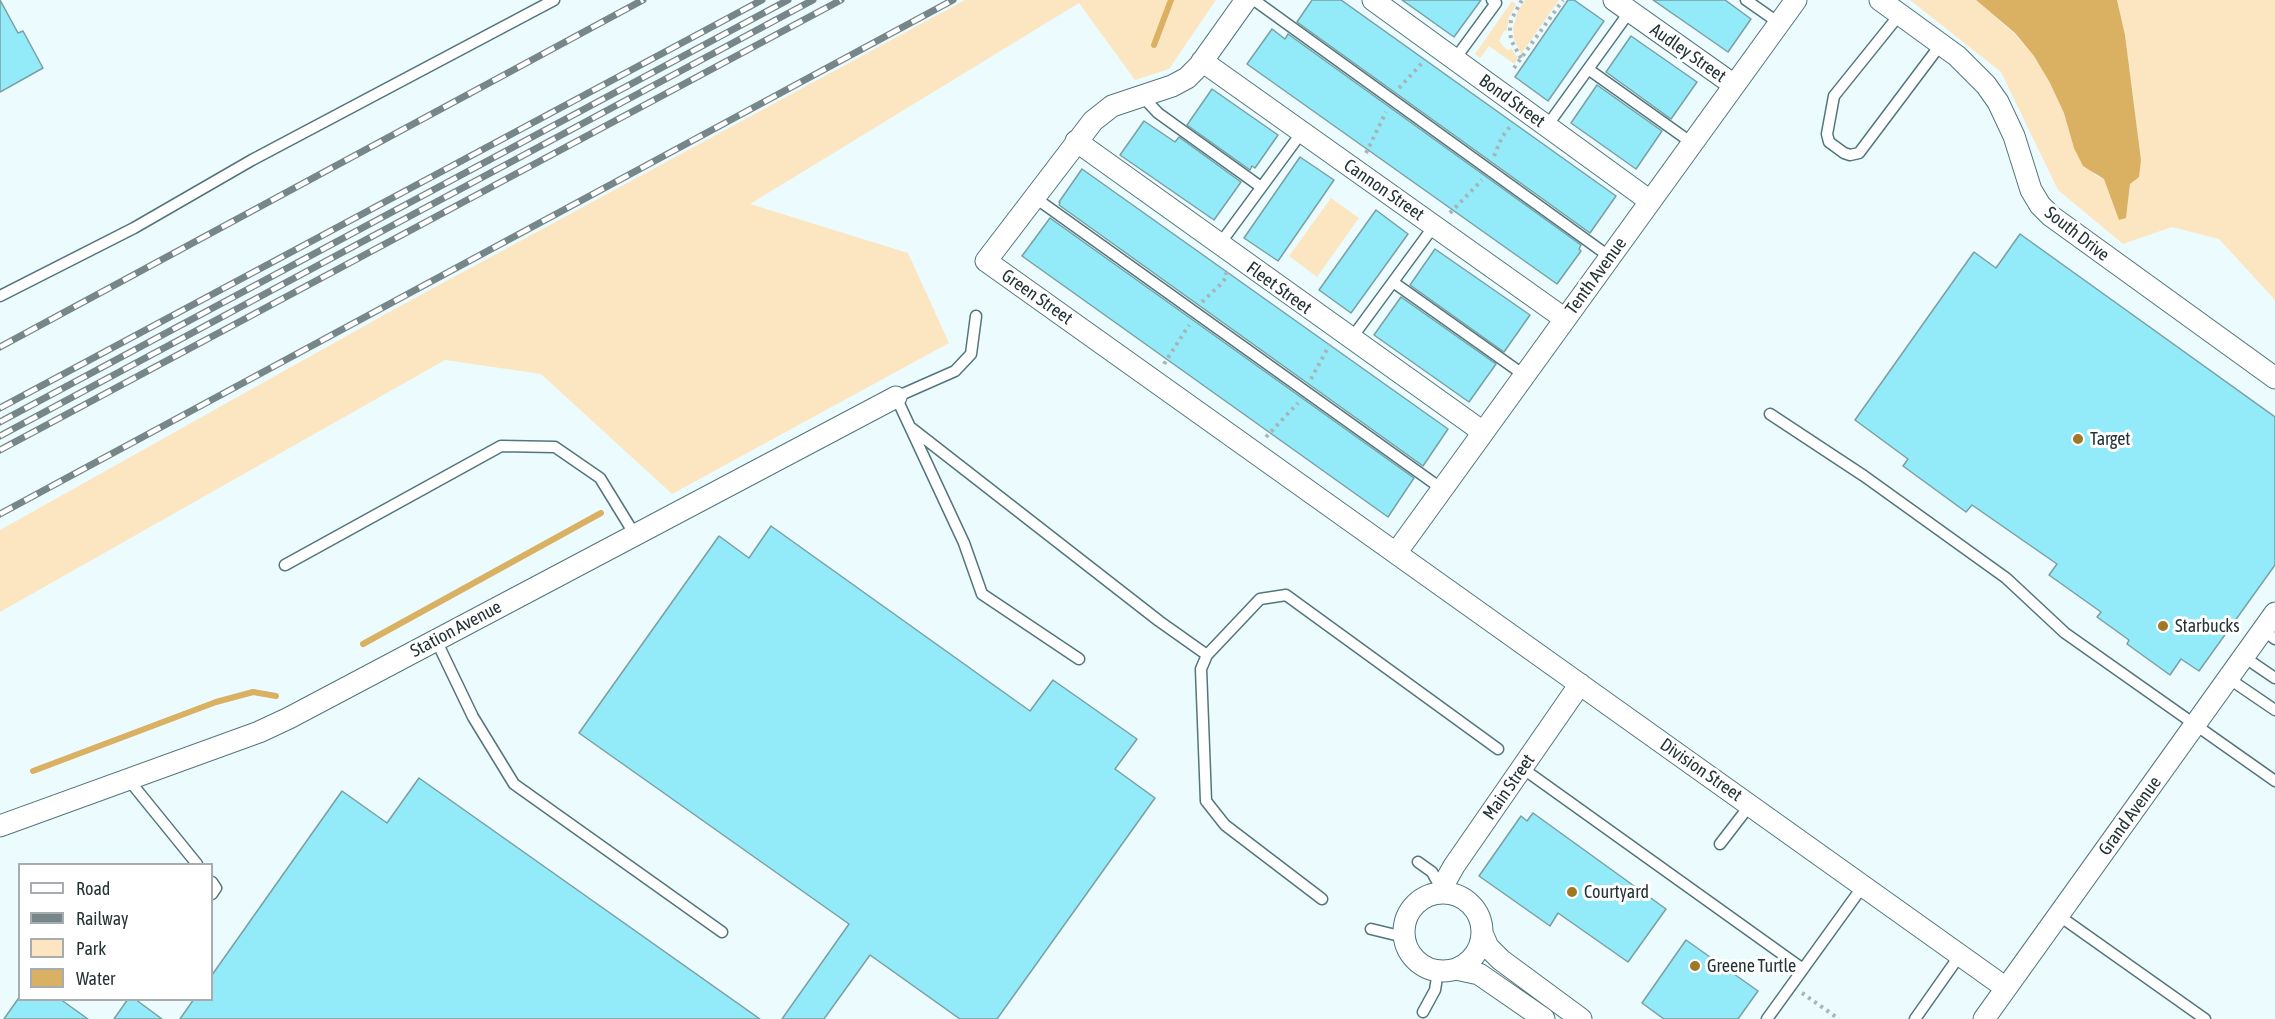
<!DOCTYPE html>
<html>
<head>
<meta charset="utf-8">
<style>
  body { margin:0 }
  #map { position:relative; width:2275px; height:1019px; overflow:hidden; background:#ecfbfe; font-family:"Asap Condensed",sans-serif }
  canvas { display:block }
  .legend { position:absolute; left:18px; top:863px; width:195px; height:138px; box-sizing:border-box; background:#fff; border:2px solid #a7adaf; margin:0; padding:8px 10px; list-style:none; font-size:18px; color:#243336 }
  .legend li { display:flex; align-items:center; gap:12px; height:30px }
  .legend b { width:30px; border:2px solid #a7adaf }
</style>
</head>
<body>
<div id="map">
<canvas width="2275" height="1019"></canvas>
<ul class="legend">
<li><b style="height:8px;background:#fff"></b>Road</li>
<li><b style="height:8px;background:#778689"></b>Railway</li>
<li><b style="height:16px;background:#fbe6c1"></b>Park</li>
<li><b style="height:16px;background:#dab062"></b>Water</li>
</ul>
</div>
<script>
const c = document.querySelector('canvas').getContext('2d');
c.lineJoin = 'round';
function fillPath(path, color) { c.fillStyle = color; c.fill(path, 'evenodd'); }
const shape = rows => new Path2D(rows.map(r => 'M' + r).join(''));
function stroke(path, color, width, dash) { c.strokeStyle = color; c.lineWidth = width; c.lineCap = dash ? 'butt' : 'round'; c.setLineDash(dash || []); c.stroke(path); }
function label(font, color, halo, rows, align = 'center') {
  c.font = font + ' "Asap Condensed",sans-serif'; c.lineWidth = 6; c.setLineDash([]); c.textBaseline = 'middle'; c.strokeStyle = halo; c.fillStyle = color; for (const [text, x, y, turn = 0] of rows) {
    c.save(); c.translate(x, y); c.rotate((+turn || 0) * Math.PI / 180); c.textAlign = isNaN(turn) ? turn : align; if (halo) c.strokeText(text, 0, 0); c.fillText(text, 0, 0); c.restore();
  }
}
fillPath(shape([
  [965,0,1216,0,1169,69,1135,80,1079,3,750,204,908,253,949,343,672,494,541,374,445,360,0,612,0,530,391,311],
  [1525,0,1559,0,1521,54,1514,39,1513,27,1518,11],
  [1910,0,1976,0,2015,34,2034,56,2050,83,2095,175,2104,179,2126,218,2130,184,2141,160,2125,35,2117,0,2275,0,2275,300,2219,239,2172,227,2123,244,2058,190,2001,72],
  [1512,1,1516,4,1509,18,1507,30,1504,31,1499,41,1506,49,1509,50,1511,48,1518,58,1514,64,1489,46,1480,58,1475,54],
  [1331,198,1359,218,1317,277,1289,256]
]), '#fbe6c1');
fillPath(shape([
  [1976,0,2117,0,2125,35,2141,160,2139,177,2130,184,2126,218,2119,220,2104,179,2083,166,2074,148,2064,113,2050,83,2034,56,2015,33]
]), '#dab062');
stroke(shape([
  [1154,45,1171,0],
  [363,644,601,513],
  [33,771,216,702,253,692,276,696]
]), '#dab062', 6);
const building = shape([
  [0,0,18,33,23,31,43,68,0,92,0,0],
  [1312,0,1341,0,1616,196,1590,233,1297,22,1312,0],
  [1402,0,1481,0,1454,37,1402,0],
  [1568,0,1574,0,1604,21,1548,101,1515,77,1568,0],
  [1653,0,1725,0,1751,19,1728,52,1653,0],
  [1272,29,1285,39,1288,34,1581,245,1579,249,1581,251,1557,284,1247,64,1272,29],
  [1631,36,1697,82,1671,119,1606,72,1631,36],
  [1597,85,1662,131,1636,169,1571,123,1597,85],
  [1212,89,1278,135,1255,168,1252,166,1250,170,1187,125,1212,89],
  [1144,121,1175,142,1179,137,1241,182,1214,220,1120,155,1144,121],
  [1300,157,1334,180,1278,261,1244,238,1300,157],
  [1082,169,1448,429,1423,466,1059,205,1060,203,1059,202,1082,169],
  [1376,210,1408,234,1351,313,1319,290,1376,210],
  [1050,218,1414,478,1388,517,1022,256,1050,218],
  [2020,234,2275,417,2275,565,2199,671,2181,659,2170,675,2127,644,2129,640,2097,617,2101,612,2049,575,2057,564,1972,505,1966,512,1903,466,1908,459,1855,420,1974,252,1996,268,2020,234],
  [1435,249,1530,315,1504,352,1410,285,1435,249],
  [1401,297,1496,364,1469,402,1374,335,1401,297],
  [771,526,1030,711,1053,680,1137,739,1115,769,1155,798,997,1019,960,1019,870,955,824,1019,782,1019,849,924,579,733,719,536,749,558,771,526],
  [419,778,760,1019,180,1019,194,999,212,999,212,975,342,791,387,823,419,778],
  [1533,813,1666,909,1628,962,1558,913,1550,926,1479,876,1521,816,1527,821,1533,813],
  [1686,940,1758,991,1738,1019,1664,1019,1642,1003,1686,940],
  [18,999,60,999,88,1019,4,1019,18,999],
  [128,999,135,999,162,1019,114,1019,128,999]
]);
fillPath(building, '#93ebf9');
stroke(building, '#7a9fa4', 1.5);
const service = shape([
  [1254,0,1610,257],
  [1746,0,1779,23],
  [1900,14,1834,96,1827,134,1829,142,1844,153,1850,155,1859,153,1941,44],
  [1455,59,1496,3,1492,0],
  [1588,69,1692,143],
  [1142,96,1158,113,1261,187],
  [1547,126,1630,11],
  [1034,197,1442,489],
  [1219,245,1302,132],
  [1393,282,1524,375],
  [0,296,134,228,252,160,554,0],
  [976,316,971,354,955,371,896,397,964,543,982,594,1079,659],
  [1351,339,1434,226],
  [1770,414,1864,476,2006,578,2065,633,2275,781],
  [910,427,1159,621,1207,655,1201,669,1206,801,1225,825,1322,899],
  [285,565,501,446,555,447,600,478,635,535],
  [2263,630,2275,639],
  [436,640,473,717,514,784,722,932],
  [1207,655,1260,599,1286,595,1498,749],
  [2244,657,2275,678],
  [2228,678,2275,710],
  [1522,768,1803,969],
  [128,779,197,864],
  [1720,844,1750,805],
  [1418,862,1432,872,1442,890],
  [212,882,216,888,212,894],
  [2058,915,2205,1019],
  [1371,929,1404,937],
  [1423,1012,1435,990,1438,971],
  [1767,1019,1863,886],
  [1915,1019,1960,955]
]);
const minor = shape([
  [1246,0,1199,66,1187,78,1172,86,1112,106,1093,121,986,261,2006,988],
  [1373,0,1650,201],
  [1614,0,1734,85],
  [1880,0,1957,56,1986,85,1998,102,2014,136,2031,190,2040,205,2051,216,2275,378],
  [1202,61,1565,319],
  [1076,141,1483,432],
  [1396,553,1796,0],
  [0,826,259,732,289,718,896,397],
  [1444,893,1445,882,1454,866,1580,684],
  '1404 932a39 39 0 1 1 78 0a39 39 0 1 1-78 0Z',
  [1482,933,1488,947,1501,960,1581,1019],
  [1456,969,1479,974,1544,1019],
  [1984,1019,2275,613]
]);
stroke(service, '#52767b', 13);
stroke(minor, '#52767b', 23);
stroke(shape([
  [1521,58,1511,40,1510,30,1511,20,1522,0],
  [1514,68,1563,0],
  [1399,88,1424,61],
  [1366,153,1386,112],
  [1494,156,1502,137,1512,124],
  [1450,213,1482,180],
  [1202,302,1222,283,1227,276,1226,272],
  [1164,364,1189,325],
  [1311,379,1330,344],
  [1266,437,1298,403],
  [1802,993,1839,1019]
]), '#a6b5b8', 4, [3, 4.5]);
stroke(service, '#fff', 10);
stroke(minor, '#fff', 21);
const rail = shape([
  [0,347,643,0],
  [0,408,762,0],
  [0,422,788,0],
  [0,436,813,0],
  [0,450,841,0],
  [0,514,953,0]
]);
stroke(rail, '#778689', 7);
stroke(rail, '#fff', 4.5, [14]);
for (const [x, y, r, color] of [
  [2078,439,6,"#9f7725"],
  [2163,626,6,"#9f7725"],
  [1572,892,6,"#9f7725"],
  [1695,966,6,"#9f7725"]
]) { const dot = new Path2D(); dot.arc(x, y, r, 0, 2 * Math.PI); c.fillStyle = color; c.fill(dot); stroke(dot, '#fff', 2); }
label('18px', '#243336', '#fff', [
  ["Audley Street",1688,53,35],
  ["Bond Street",1512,101,36],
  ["Cannon Street",1384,190,35],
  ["South Drive",2077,234,38],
  ["Tenth Avenue",1596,276,-54],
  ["Fleet Street",1279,288,36],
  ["Green Street",1037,297,35],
  ["Station Avenue",456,629,-28],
  ["Division Street",1701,770,35],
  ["Main Street",1509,787,-55],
  ["Grand Avenue",2130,816,-54]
]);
label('18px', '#243336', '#fff', [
  ["Target",2090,439],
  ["Starbucks",2175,626],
  ["Courtyard",1584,892],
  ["Greene Turtle",1707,966]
], 'left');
</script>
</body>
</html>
